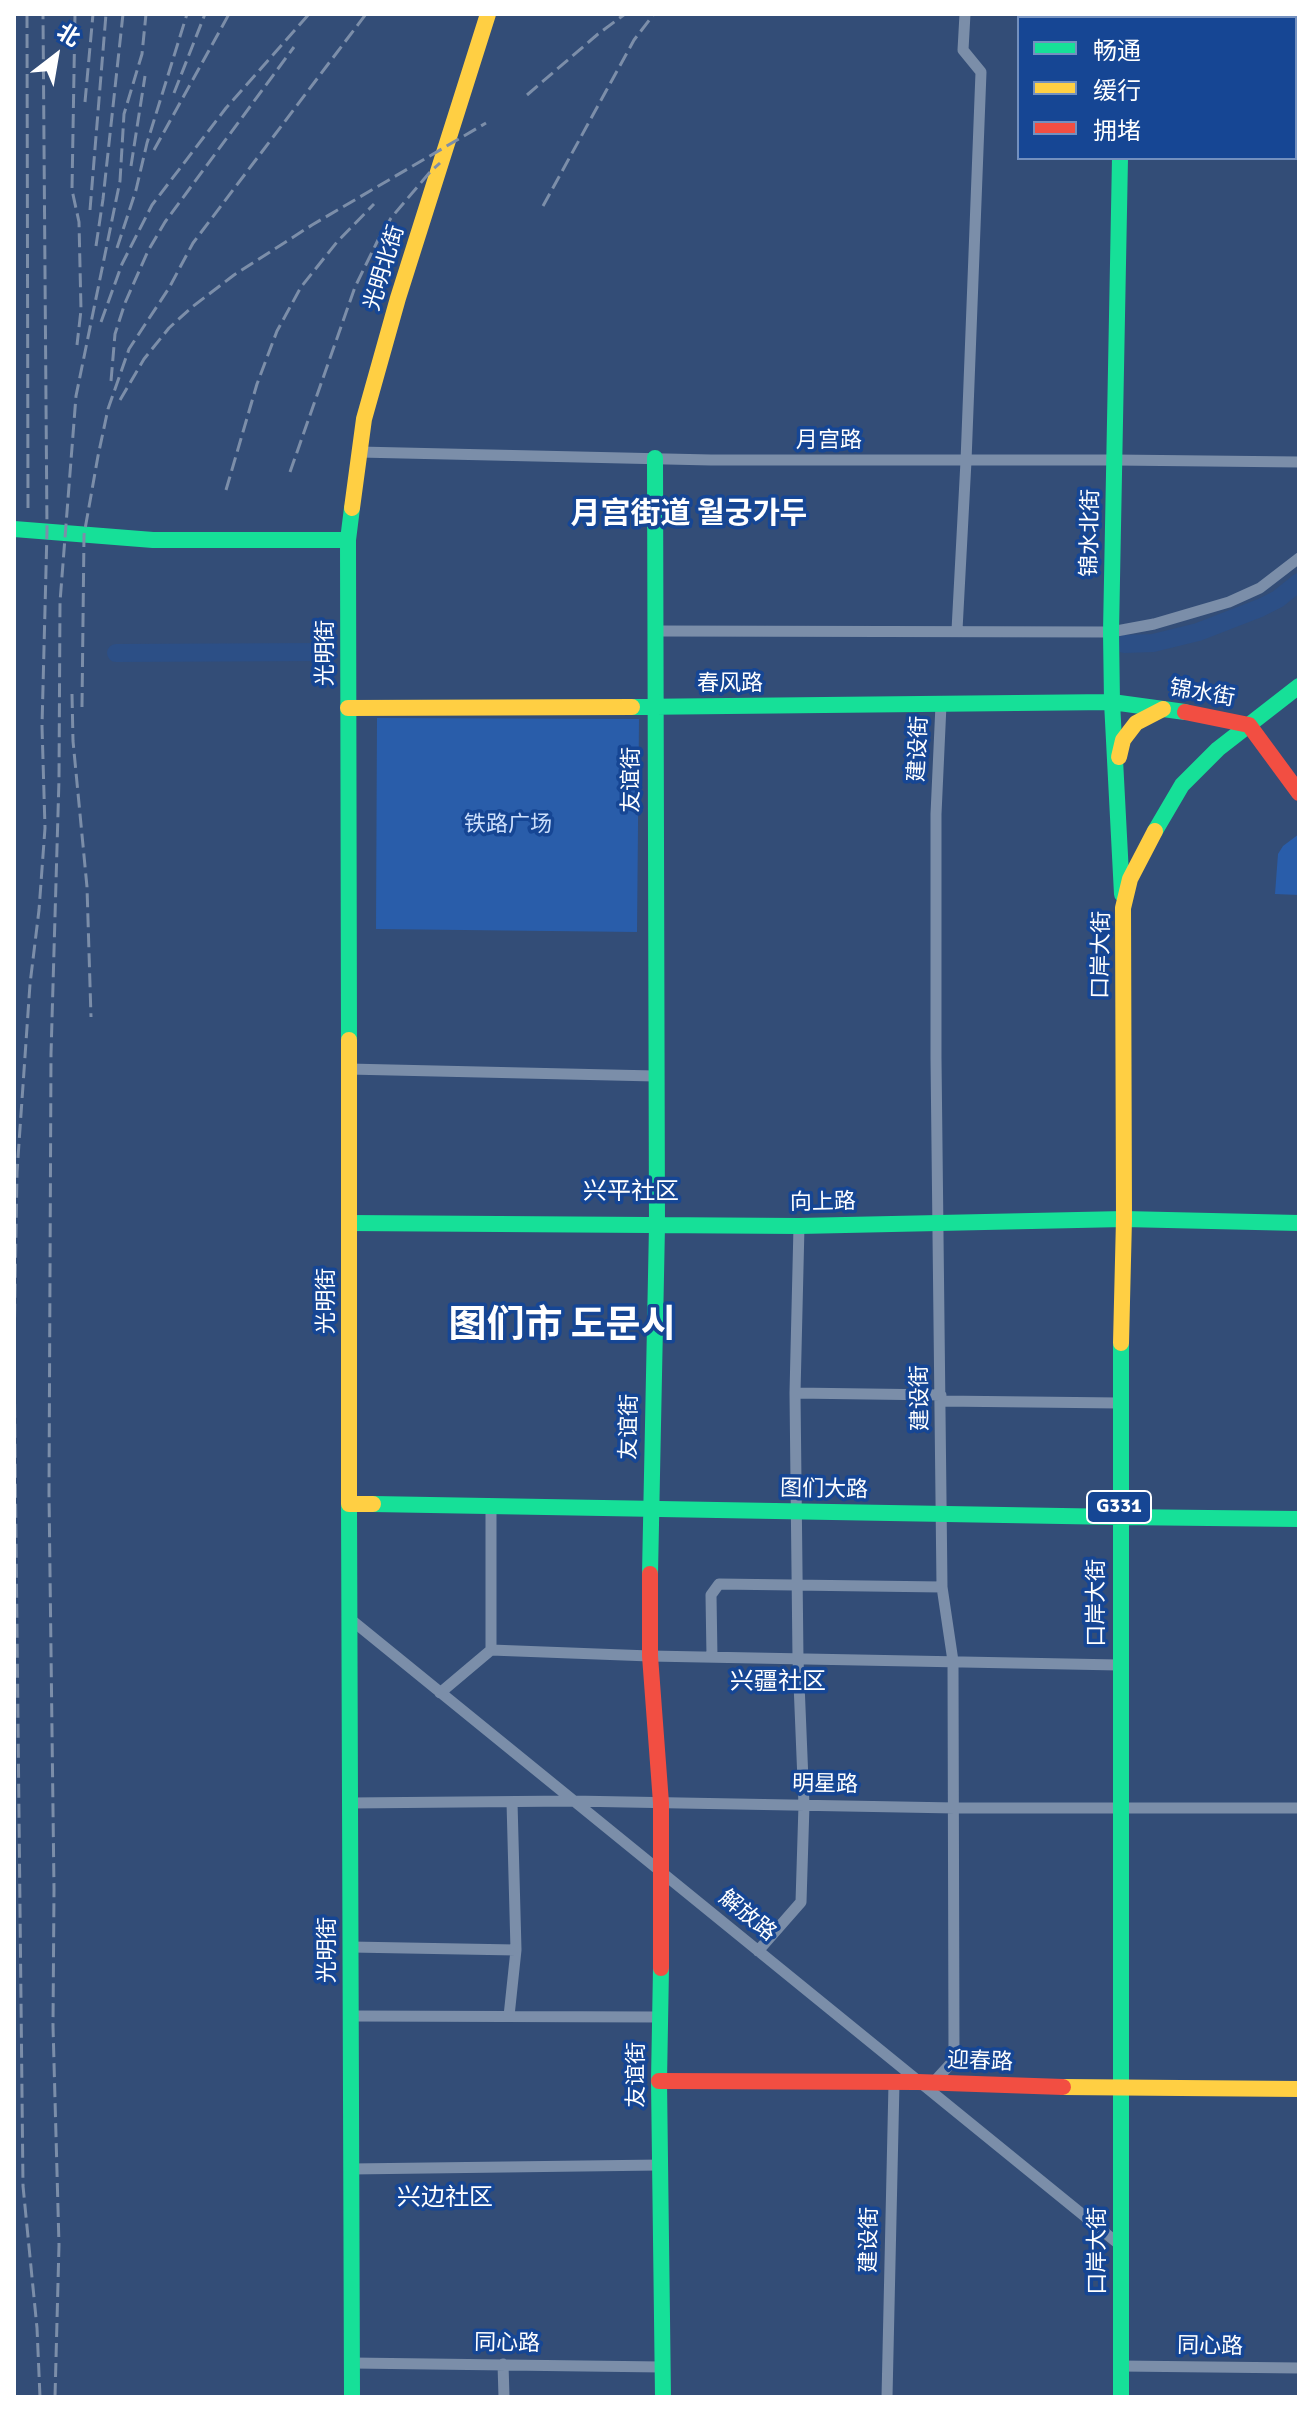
<!DOCTYPE html>
<html>
<head>
<meta charset="utf-8">
<style>
  body { margin:0 }
  #map { position:relative; width:1313px; height:2411px; overflow:hidden; background:#334d77; font-family:Signika,"Noto Sans SC",sans-serif }
  canvas { display:block }
  .frame { position:absolute; inset:0; border:16px solid #fff; pointer-events:none }
  .legend { position:absolute; left:1017px; top:16px; width:280px; height:144px; box-sizing:border-box; background:#164694; border:2px solid #7390bf; margin:0; padding:10px 14px; list-style:none; font-size:24px; color:#fff }
  .legend li { display:flex; align-items:center; gap:16px; height:40px }
  .legend b { width:40px; border:2px solid #7390bf }
  .north { position:absolute; left:16px; top:16px; width:80px; height:80px; -webkit-text-stroke:6px #164694; paint-order:stroke; rotate:31deg; font-size:22px; font-weight:700; line-height:32px; text-align:center; color:#fff }
  .north::after { content:''; display:block; margin:auto; width:28px; height:36px; background:#fff; clip-path:polygon(50% 0,100% 100%,50% 72%,0 100%) }
</style>
</head>
<body>
<div id="map">
<canvas width="1313" height="2411"></canvas>
<div class="frame"></div>
<ul class="legend">
<li><b style="height:10px;background:#16e098"></b>畅通</li>
<li><b style="height:10px;background:#ffcf43"></b>缓行</li>
<li><b style="height:10px;background:#f24e42"></b>拥堵</li>
</ul>
<div class="north">北</div>
</div>
<script>
const c = document.querySelector('canvas').getContext('2d');
c.lineJoin = 'round';
function fillPath(path, color) { c.fillStyle = color; c.fill(path, 'evenodd'); }
const shape = rows => new Path2D(rows.map(r => 'M' + r).join(''));
function stroke(path, color, width, dash) { c.strokeStyle = color; c.lineWidth = width; c.lineCap = dash ? 'butt' : 'round'; c.setLineDash(dash || []); c.stroke(path); }
function label(font, color, halo, rows, align = 'center') {
  c.font = font + ' Signika,"Noto Sans SC","Noto Sans KR",sans-serif'; c.lineWidth = 7; c.setLineDash([]); c.textBaseline = 'middle'; c.strokeStyle = halo; c.fillStyle = color; for (const [text, x, y, turn = 0] of rows) {
    c.save(); c.translate(x, y); c.rotate((+turn || 0) * Math.PI / 180); c.textAlign = isNaN(turn) ? turn : align; if (halo) c.strokeText(text, 0, 0); c.fillText(text, 0, 0); c.restore();
  }
}
fillPath(shape([
  [377,718,639,719,637,932,376,929],
  [1299,834,1299,895,1275,894,1278,854,1283,846]
]), '#295daa');
stroke(shape([
  [1124,644,1153,643,1198,632,1260,608,1278,599,1299,582],
  [116,653,322,652]
]), '#2c4f86', 18);
stroke(shape([
  [359,452,711,460,1115,460,1299,462],
  [957,630,966,461,981,72,963,50,965,14],
  [656,631,1111,632,1154,624,1229,602,1260,588,1299,558],
  [348,1069,655,1076],
  [795,1393,941,1395],
  [941,1401,1119,1403],
  [349,1618,1120,2245],
  [491,1650,650,1656,1119,1665],
  [712,1657,711,1595,719,1584,942,1587],
  [440,1693,491,1650,491,1506],
  [350,1803,572,1801,955,1808,1299,1808],
  [351,1947,516,1950],
  [758,1951,801,1902,804,1805,798,1659,795,1393,799,1226],
  [351,2016,659,2017],
  [509,2016,516,1950,512,1802],
  [933,2083,954,2060,953,1661,942,1587,936,1058,936,814,941,705],
  [351,2169,660,2165],
  [352,2363,662,2367],
  [503,2364,504,2397],
  [1121,2366,1299,2368],
  [887,2397,894,2083]
]), '#7b8ea9', 11);
stroke(shape([
  [1124,18,1125,14],
  [1120,158,1111,632,1112,702,1122,894],
  [14,529,153,540,348,540],
  [632,707,1112,702,1185,712],
  [1155,831,1182,785,1218,749,1299,686],
  [349,1040,348,540,352,508],
  [349,1223,799,1226,1124,1219,1299,1223],
  [1121,1343,1121,2397],
  [349,1504,352,2397],
  [373,1504,1119,1517],
  [1119,1517,1299,1519],
  [650,1574,657,1226,655,458],
  [661,1968,659,2081,663,2397]
]), '#16e098', 16);
stroke(shape([
  [352,508,364,419,398,298,488,14],
  [348,708,632,707],
  [1119,757,1123,740,1136,723,1163,709],
  [349,1040,349,1504,373,1504],
  [1121,1343,1124,1219,1123,908,1130,879,1155,831],
  [1063,2087,1299,2089]
]), '#ffcf43', 16);
stroke(shape([
  [1185,712,1249,725,1299,793],
  [650,1574,650,1656,661,1803,661,1968],
  [659,2081,918,2082,1063,2087]
]), '#f24e42', 16);
stroke(shape([
  [27,14,28,508],
  [75,14,72,190,79,222,81,310,77,345],
  [174,93,205,14],
  [527,95,598,34,625,14],
  [85,102,93,14],
  [154,150,229,14],
  [131,166,145,76],
  [543,206,634,40,654,14],
  [90,210,106,14],
  [96,246,103,199,123,14],
  [117,248,136,190,147,143,187,14],
  [101,322,122,264,152,205,226,108,309,14],
  [111,381,115,334,125,303,148,251,165,222,294,47],
  [120,400,144,359,169,328,192,307,234,275,312,225,486,123],
  [290,472,355,287,378,240,391,218,430,172,440,163],
  [226,490,257,384,277,331,301,287,337,242,374,204],
  [72,694,73,741,87,887,91,1017],
  [82,707,84,535,98,456,108,409,129,349,169,288,193,243,366,14],
  [40,2397,37,2328,23,2186,14,1351,17,1172,30,984,39,910,45,828,42,726,47,531,43,14],
  [55,2397,59,2245,53,2026,54,1889,49,1493,51,1054,59,779,60,602,76,396,120,181,124,114,142,54,146,14]
]), '#7c8ea9', 3, [14, 6]);
for (const [x, y, w] of [
  [1119,1507,64]
]) { const box = new Path2D(); box.roundRect(x - w / 2, y - 16, w, 32, 6); c.fillStyle = '#164694'; c.fill(box); stroke(box, '#fff', 2); }
label('bold 20px', '#fff', null, [
  ["G331",1119,1507]
]);
label('22px', '#fff', '#164694', [
  ["光明北街",385,268,-73],
  ["月宫路",829,441],
  ["锦水北街",1091,533,-89],
  ["光明街",326,653,-90],
  ["春风路",730,684],
  ["锦水街",1202,694,10],
  ["建设街",919,749,-87],
  ["友谊街",632,780,-90],
  ["口岸大街",1102,955,-89],
  ["向上路",823,1203,-1],
  ["光明街",327,1301,-90],
  ["建设街",921,1398,-91],
  ["友谊街",630,1427,-89],
  ["图们大路",824,1490,1],
  ["口岸大街",1097,1603,-90],
  ["明星路",825,1785,1],
  ["解放路",747,1916,39],
  ["光明街",328,1950,-90],
  ["迎春路",980,2062,2],
  ["友谊街",637,2075,-90],
  ["建设街",870,2240,-89],
  ["口岸大街",1098,2251,-90],
  ["同心路",507,2344,1],
  ["同心路",1210,2347,1]
]);
label('22px', '#ccdffc', '#164694', [
  ["铁路广场",508,825]
]);
label('24px', '#fff', '#164694', [
  ["兴平社区",631,1193],
  ["兴疆社区",778,1683],
  ["兴边社区",445,2199]
]);
label('bold 30px', '#fff', '#164694', [
  ["月宫街道 월궁가두",689,515]
]);
label('bold 38px', '#fff', '#164694', [
  ["图们市 도문시",562,1327]
]);
</script>
</body>
</html>
